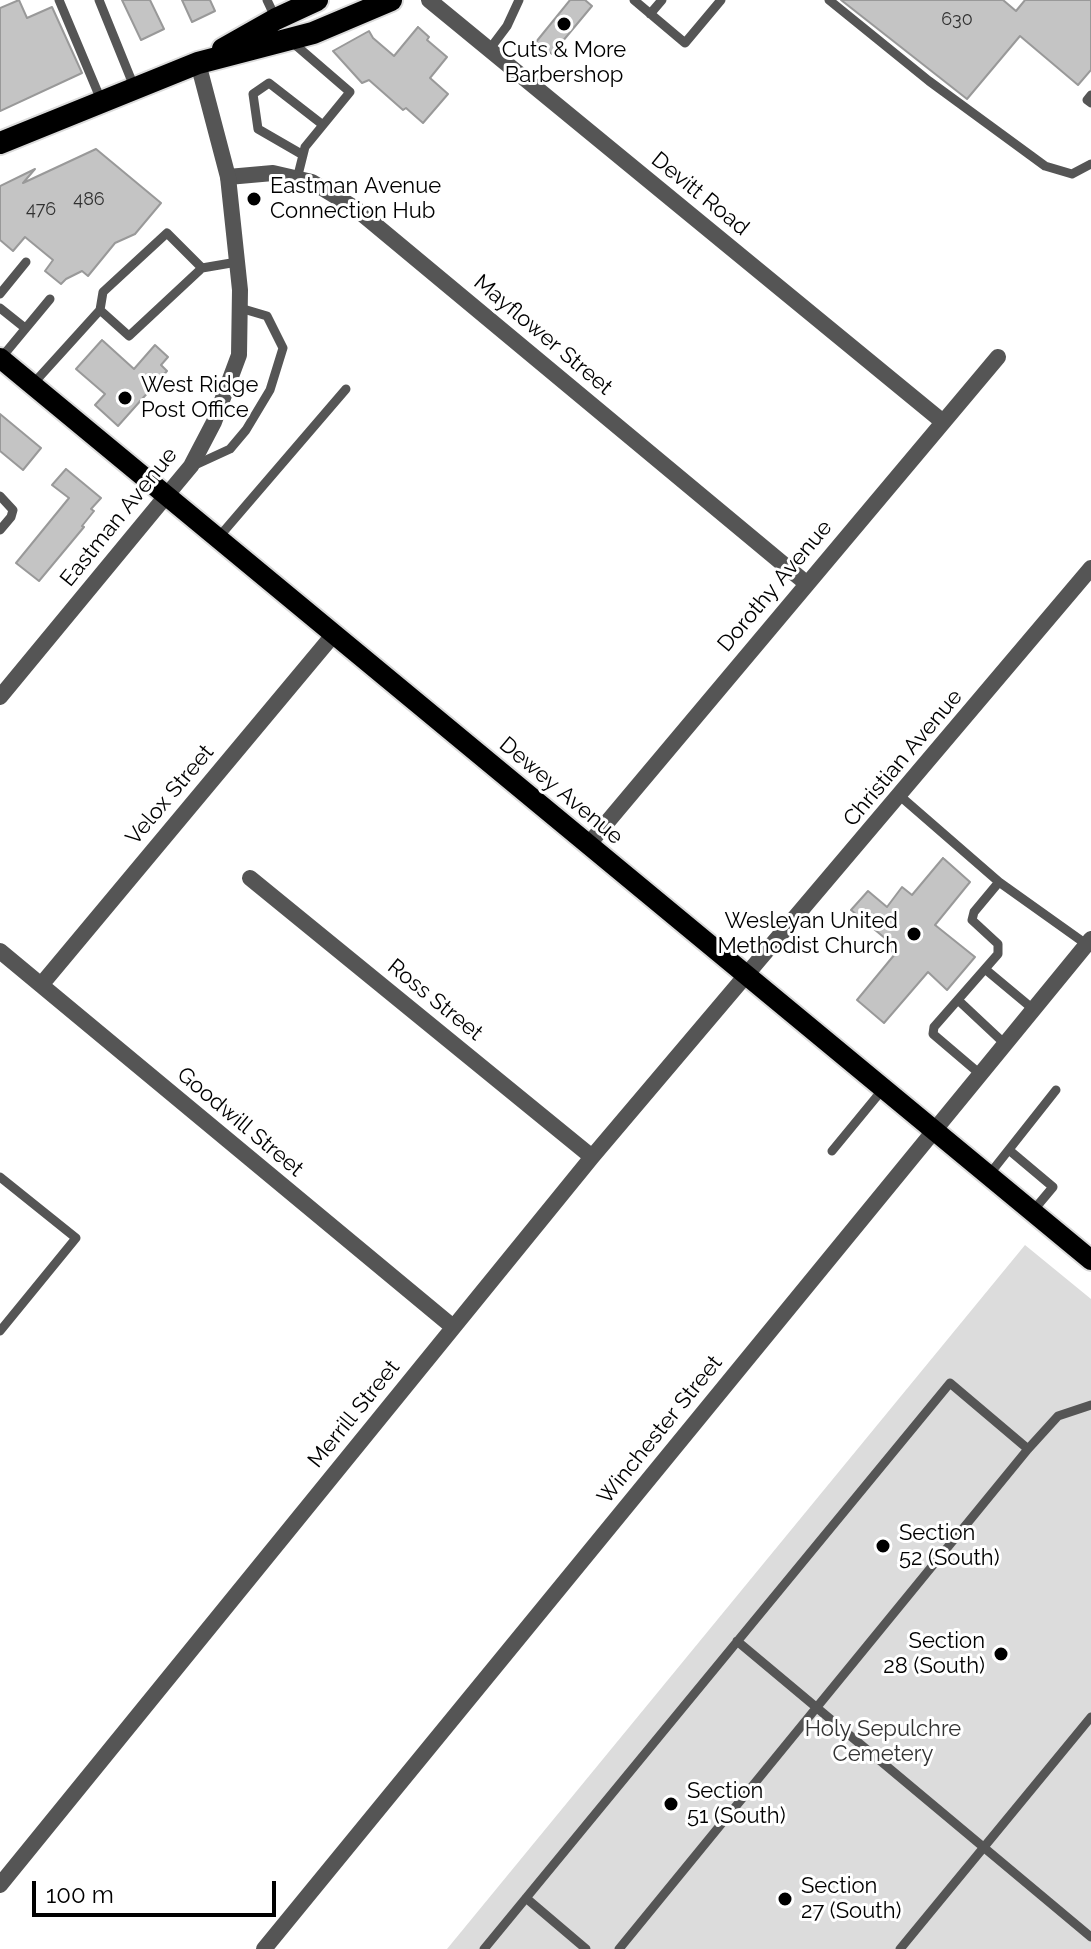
<!DOCTYPE html>
<html>
<head>
<meta charset="utf-8">
<style>
  body { margin:0 }
  #map { position:relative; width:1091px; height:1949px; overflow:hidden; background:#fff; font-family:Raleway,sans-serif }
  canvas { display:block }
  .scale { position:absolute; left:32px; top:1881px; width:244px; height:36px; box-sizing:border-box; border:4px solid #000; border-top:0; padding-left:10px; font-size:24px; line-height:28px; white-space:nowrap; color:#000; -webkit-text-stroke:6px #fff; paint-order:stroke }
</style>
</head>
<body>
<div id="map">
<canvas width="1091" height="1949"></canvas>
<div class="scale">100 m</div>
</div>
<script>
const c = document.querySelector('canvas').getContext('2d');
c.lineJoin = 'round';
function fillPath(path, color) { c.fillStyle = color; c.fill(path, 'evenodd'); }
const shape = rows => new Path2D(rows.map(r => 'M' + r).join(''));
function stroke(path, color, width, dash) { c.strokeStyle = color; c.lineWidth = width; c.lineCap = dash ? 'butt' : 'round'; c.setLineDash(dash || []); c.stroke(path); }
function label(font, color, halo, rows, align = 'center') {
  c.font = font + ' Raleway,sans-serif'; c.lineWidth = 6; c.setLineDash([]); c.textBaseline = 'middle'; c.strokeStyle = halo; c.fillStyle = color; for (const [text, x, y, turn = 0] of rows) {
    c.save(); c.translate(x, y); c.rotate((+turn || 0) * Math.PI / 180); c.textAlign = isNaN(turn) ? turn : align; if (halo) c.strokeText(text, 0, 0); c.fillText(text, 0, 0); c.restore();
  }
}
fillPath(shape([
  [1025,1245,1091,1299,1091,1949,447,1949]
]), '#dcdcdc');
const building = shape([
  [19,0,27,18,52,7,82,73,0,111,0,8,19,0],
  [122,0,150,0,164,29,141,40,122,0],
  [182,0,210,0,215,11,192,22,182,0],
  [570,0,585,0,592,6,552,54,536,42,570,0],
  [841,0,1003,0,1016,11,1025,0,1091,0,1091,70,1078,85,1020,36,967,99,841,0],
  [418,27,429,37,427,40,447,57,430,78,448,94,423,123,406,108,403,110,369,80,362,83,333,51,369,31,373,38,394,56,418,27],
  [96,149,161,203,135,234,115,243,88,276,82,271,66,279,61,284,45,271,53,260,25,237,13,251,0,240,0,186,35,169,23,183,96,149],
  [102,340,134,369,155,345,168,357,161,365,167,371,118,426,95,405,105,394,76,369,102,340],
  [0,414,41,448,23,470,0,451,0,414],
  [66,469,101,498,91,509,94,511,82,526,84,527,39,581,16,563,69,498,52,485,66,469],
  [943,858,970,882,935,925,975,957,947,990,928,972,884,1023,857,1000,895,954,888,948,892,944,851,910,868,891,887,907,902,887,912,895,943,858]
]);
fillPath(building, '#c4c4c4');
stroke(building, '#999', 2);
const primary = shape([
  [0,358,1091,1260]
]);
const trunk = shape([
  [223,49,276,19,317,0],
  [0,143,198,63,313,33,391,0]
]);
stroke(primary, '#dbdbdb', 24);
stroke(trunk, '#dbdbdb', 26);
stroke(shape([
  [59,0,101,100],
  [99,0,135,89],
  [267,0,276,19],
  [634,0,685,43,721,0],
  [829,0,929,81,1045,166,1072,174,1091,164],
  [650,14,662,0],
  [292,42,350,92,305,147,297,179],
  [489,50,507,26,519,0],
  [1091,95,1087,100,1091,103],
  [303,155,258,129,253,94,269,83,323,125],
  [0,294,26,262],
  [0,308,25,328],
  [100,310,129,336,202,268,237,262],
  [1,358,50,299],
  [32,385,100,310,103,292,167,233,202,268],
  [193,466,230,449,246,430,270,390,283,348,267,316,240,308],
  [0,496,13,510,11,517,0,530],
  [218,538,346,389],
  [900,796,999,882,974,912,972,920,998,944,998,954,934,1027,933,1034,980,1074],
  [999,882,1086,944],
  [985,969,1033,1009],
  [958,1000,1005,1044],
  [1009,1150,1053,1187,1032,1212],
  [832,1151,883,1089],
  [988,1176,1056,1090],
  [0,1177,76,1238,0,1331],
  [737,1641,1091,1937],
  [526,1898,586,1949],
  [484,1949,950,1383,1028,1449],
  [619,1949,1028,1449,1058,1416,1091,1405],
  [900,1949,1091,1717]
]), '#555', 9);
stroke(shape([
  [429,0,943,422],
  [228,177,273,173,312,182,355,208,806,583],
  [0,697,166,496],
  [588,845,998,357],
  [250,878,592,1157],
  [0,951,453,1327],
  [41,985,334,634],
  [0,1885,592,1157,1091,568],
  [264,1949,1091,939]
]), '#555', 16);
stroke(shape([
  [166,496,191,466,214,422,239,355,240,290,228,177,198,63]
]), '#555', 16);
stroke(primary, '#000', 20);
stroke(trunk, '#000', 22);
for (const [x, y, r, color] of [
  [564,24,8,"#000"],
  [254,199,8,"#000"],
  [125,398,8,"#000"],
  [914,934,8,"#000"],
  [883,1546,8,"#000"],
  [1001,1654,8,"#000"],
  [671,1804,8,"#000"],
  [785,1899,8,"#000"]
]) { const dot = new Path2D(); dot.arc(x, y, r, 0, 2 * Math.PI); c.fillStyle = color; c.fill(dot); stroke(dot, '#fff', 3); }
label('18px', '#313131', null, [
  ["630",957,20],
  ["486",89,200],
  ["476",41,210]
]);
label('22px', '#000', '#fff', [
  ["Cuts & More",564,50,"center"],
  ["Barbershop",564,75,"center"],
  ["Eastman Avenue",270,186],
  ["Connection Hub",270,211],
  ["West Ridge",141,385],
  ["Post Office",141,410],
  ["Wesleyan United",898,921,"right"],
  ["Methodist Church",898,946,"right"],
  ["Section",899,1533],
  ["52 (South)",899,1558],
  ["Section",985,1641,"right"],
  ["28 (South)",985,1666,"right"],
  ["Section",687,1791],
  ["51 (South)",687,1816],
  ["Section",801,1886],
  ["27 (South)",801,1911]
], 'left');
label('22px', '#000', '#fff', [
  ["Devitt Road",700,194,39],
  ["Mayflower Street",543,335,40],
  ["Eastman Avenue",119,517,-51],
  ["Dorothy Avenue",775,586,-50],
  ["Christian Avenue",903,758,-50],
  ["Dewey Avenue",561,791,40],
  ["Velox Street",170,795,-50],
  ["Ross Street",435,1000,39],
  ["Goodwill Street",240,1122,40],
  ["Merrill Street",354,1414,-51],
  ["Winchester Street",660,1430,-51]
]);
label('22px', '#333', '#fff', [
  ["Holy Sepulchre",883,1729],
  ["Cemetery",883,1754]
]);
</script>
</body>
</html>
